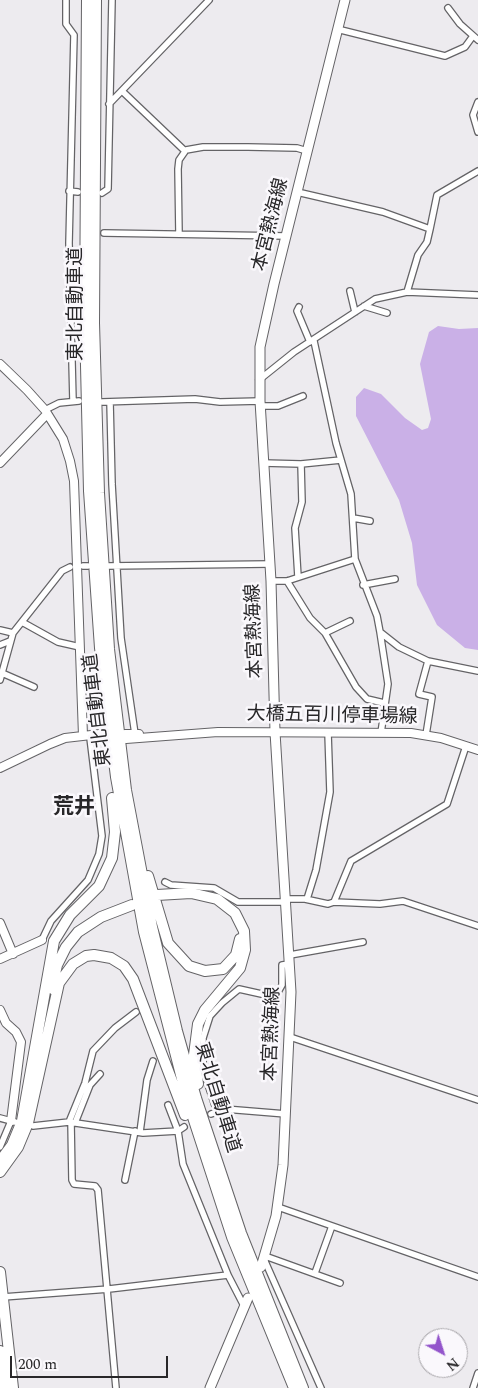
<!DOCTYPE html>
<html>
<head>
<meta charset="utf-8">
<style>
  body { margin:0 }
  #map { position:relative; width:478px; height:1388px; overflow:hidden; background:#edebef; font-family:Spectral,serif }
  canvas { display:block }
  .north { position:absolute; left:418px; top:1328px; width:50px; height:50px; box-sizing:border-box; background:#faf8fc; border:1px solid #a6a4a8; border-radius:50%; rotate:140deg; font-size:14px; font-weight:700; line-height:20px; text-align:center; color:#282729 }
  .north::after { content:''; display:block; margin:auto; width:18px; height:22px; background:#9355cb; clip-path:polygon(50% 0,100% 100%,50% 72%,0 100%) }
  .scale { position:absolute; left:10px; top:1356px; width:158px; height:22px; box-sizing:border-box; border:2px solid #282729; border-top:0; padding-left:6px; font-size:15px; line-height:18px; white-space:nowrap; color:#282729; -webkit-text-stroke:4px #faf8fc; paint-order:stroke }
</style>
</head>
<body>
<div id="map">
<canvas width="478" height="1388"></canvas>
<div class="north">N</div>
<div class="scale">200 m</div>
</div>
<script>
const c = document.querySelector('canvas').getContext('2d');
c.lineJoin = 'round';
function fillPath(path, color) { c.fillStyle = color; c.fill(path, 'evenodd'); }
const shape = rows => new Path2D(rows.map(r => 'M' + r).join(''));
function stroke(path, color, width, dash) { c.strokeStyle = color; c.lineWidth = width; c.lineCap = dash ? 'butt' : 'round'; c.setLineDash(dash || []); c.stroke(path); }
function label(font, color, halo, rows, align = 'center') {
  c.font = font + ' Spectral,"Noto Sans JP",serif'; c.lineWidth = 5; c.setLineDash([]); c.textBaseline = 'middle'; c.strokeStyle = halo; c.fillStyle = color; for (const [text, x, y, turn = 0] of rows) {
    c.save(); c.translate(x, y); c.rotate((+turn || 0) * Math.PI / 180); c.textAlign = isNaN(turn) ? turn : align; if (halo) c.strokeText(text, 0, 0); c.fillText(text, 0, 0); c.restore();
  }
}
fillPath(shape([
  [438,326,459,329,478,328,478,650,465,648,437,625,417,585,412,543,399,500,356,416,356,397,364,388,381,394,405,418,422,430,428,428,431,419,420,364,429,332]
]), '#cab0e7');
stroke(shape([
  [100,739,116,739]
]), '#c6c4c7', 8, [8, 4]);
const street = shape([
  [66,0,66,24,74,35,69,243,73,401],
  [448,8,460,24,478,40],
  [337,29,445,56,465,47,473,36],
  [122,91,185,151],
  [478,102,473,115,478,132],
  [109,104,209,0],
  [69,191,78,192],
  [297,192,383,212,430,229,427,242,418,255,407,292],
  [102,193,108,189,112,0],
  [430,229,437,195,478,171],
  [104,233,286,236],
  [179,234,178,169,179,160,186,150,203,147,248,147,297,148,307,151],
  [350,291,355,312],
  [364,306,387,313],
  [299,307,297,311,310,342],
  [314,341,336,443,351,494,355,559,377,616,380,632,399,647,428,661,478,671],
  [259,380,294,352,375,299,407,292,478,295],
  [102,402,195,399,220,402,260,401],
  [110,402,112,484,121,638,135,734],
  [260,406,278,406,303,396],
  [45,410,59,403,79,401],
  [263,463,301,464,341,460],
  [353,518,370,521],
  [83,566,88,566],
  [108,566,269,564],
  [298,577,295,528,302,502,301,464],
  [271,581,287,581,355,559],
  [287,581,310,618,325,633,356,687,367,699,384,703],
  [363,585,395,579],
  [22,622,58,642,80,647],
  [0,630,13,633],
  [380,632,388,684,381,733],
  [325,633,350,621],
  [0,645,10,641],
  [2,673,34,687],
  [0,680,13,633,62,571,70,567],
  [426,735,432,697,419,694,428,661],
  [165,882,171,885,214,888,238,902,287,902],
  [287,899,305,899,328,904,334,902,380,904,403,901,478,926],
  [307,899,316,870,330,792,328,733],
  [334,902,351,861,447,804,466,746],
  [42,940,51,921,88,880,99,854,102,836,90,738],
  [290,955,363,942],
  [290,1037,478,1100],
  [168,1105,178,1131,183,1164,228,1275,244,1306],
  [217,1112,203,1069,203,1038,210,1016,222,1003,239,989,266,995,278,992,282,985,282,965,290,964],
  [211,1114,225,1109,286,1114],
  [0,1118,15,1122],
  [69,1122,85,1083,93,1051,115,1028,136,1012],
  [71,1122,72,1180,74,1184,95,1186,98,1190,116,1388],
  [75,1123,90,1085,100,1074],
  [33,1126,69,1122,143,1133,178,1131,184,1127],
  [140,1132,147,1080,153,1061],
  [0,1147,11,1121],
  [125,1180,135,1131],
  [278,1207,478,1277],
  [265,1256,340,1283],
  [264,1259,321,1388],
  [315,1273,332,1226],
  [3,1297,109,1289,228,1275],
  [473,1388,478,1373]
]);
const secondary = shape([
  [0,364,27,390,45,410,63,439,70,461,74,481,83,736],
  [0,463,47,414],
  [125,734,139,734],
  [126,739,218,732,411,733,441,738,478,750],
  [0,768,50,744,65,738,100,734],
  [0,923,13,954],
  [0,959,42,940],
  [0,1010,6,1023,16,1032,21,1042,11,1121]
]);
const primary = shape([
  [261,1267,276,1216,283,1165,291,992,275,732,271,581,260,401,260,347,274,284,345,0],
  [210,1388,248,1298]
]);
const highway = shape([
  [87,0,85,324,89,491,100,648,116,777,144,932,188,1102,232,1237,294,1388],
  [96,0,94,323,99,493,109,649,126,790,152,927,177,1031,196,1098,241,1233,303,1388],
  [148,876,168,943,189,966,205,971,223,969,236,955,240,939],
  [157,895,191,893,217,899,235,913,244,931,245,950,240,968,205,1010,198,1024,194,1055,198,1084],
  [54,990,53,982,57,965,66,947,78,932,101,917,132,905],
  [0,1161,12,1145,22,1121,54,941,70,915,99,886,112,858,115,832,112,798],
  [0,1172,18,1147,28,1123,59,983,73,964,86,956,94,955,111,958,124,966,133,979,185,1115],
  [0,1272,13,1388],
  [0,1351,4,1388]
]);
stroke(street, '#646366', 8);
stroke(secondary, '#646366', 10);
stroke(primary, '#646366', 11);
stroke(highway, '#646366', 12);
stroke(street, '#fff', 5.5);
stroke(secondary, '#fff', 8);
stroke(primary, '#fff', 9);
stroke(highway, '#fff', 10);
label('19px', '#282729', '#faf8fc', [
  ["本宮熱海線",272,225,-76],
  ["東北自動車道",77,304,-90],
  ["本宮熱海線",256,631,-92],
  ["東北自動車道",99,710,-97],
  ["大橋五百川停車場線",332,717,1],
  ["本宮熱海線",273,1034,-88],
  ["東北自動車道",216,1098,73]
]);
label('bold 21px', '#282729', '#faf8fc', [
  ["荒井",74,809]
]);
</script>
</body>
</html>
